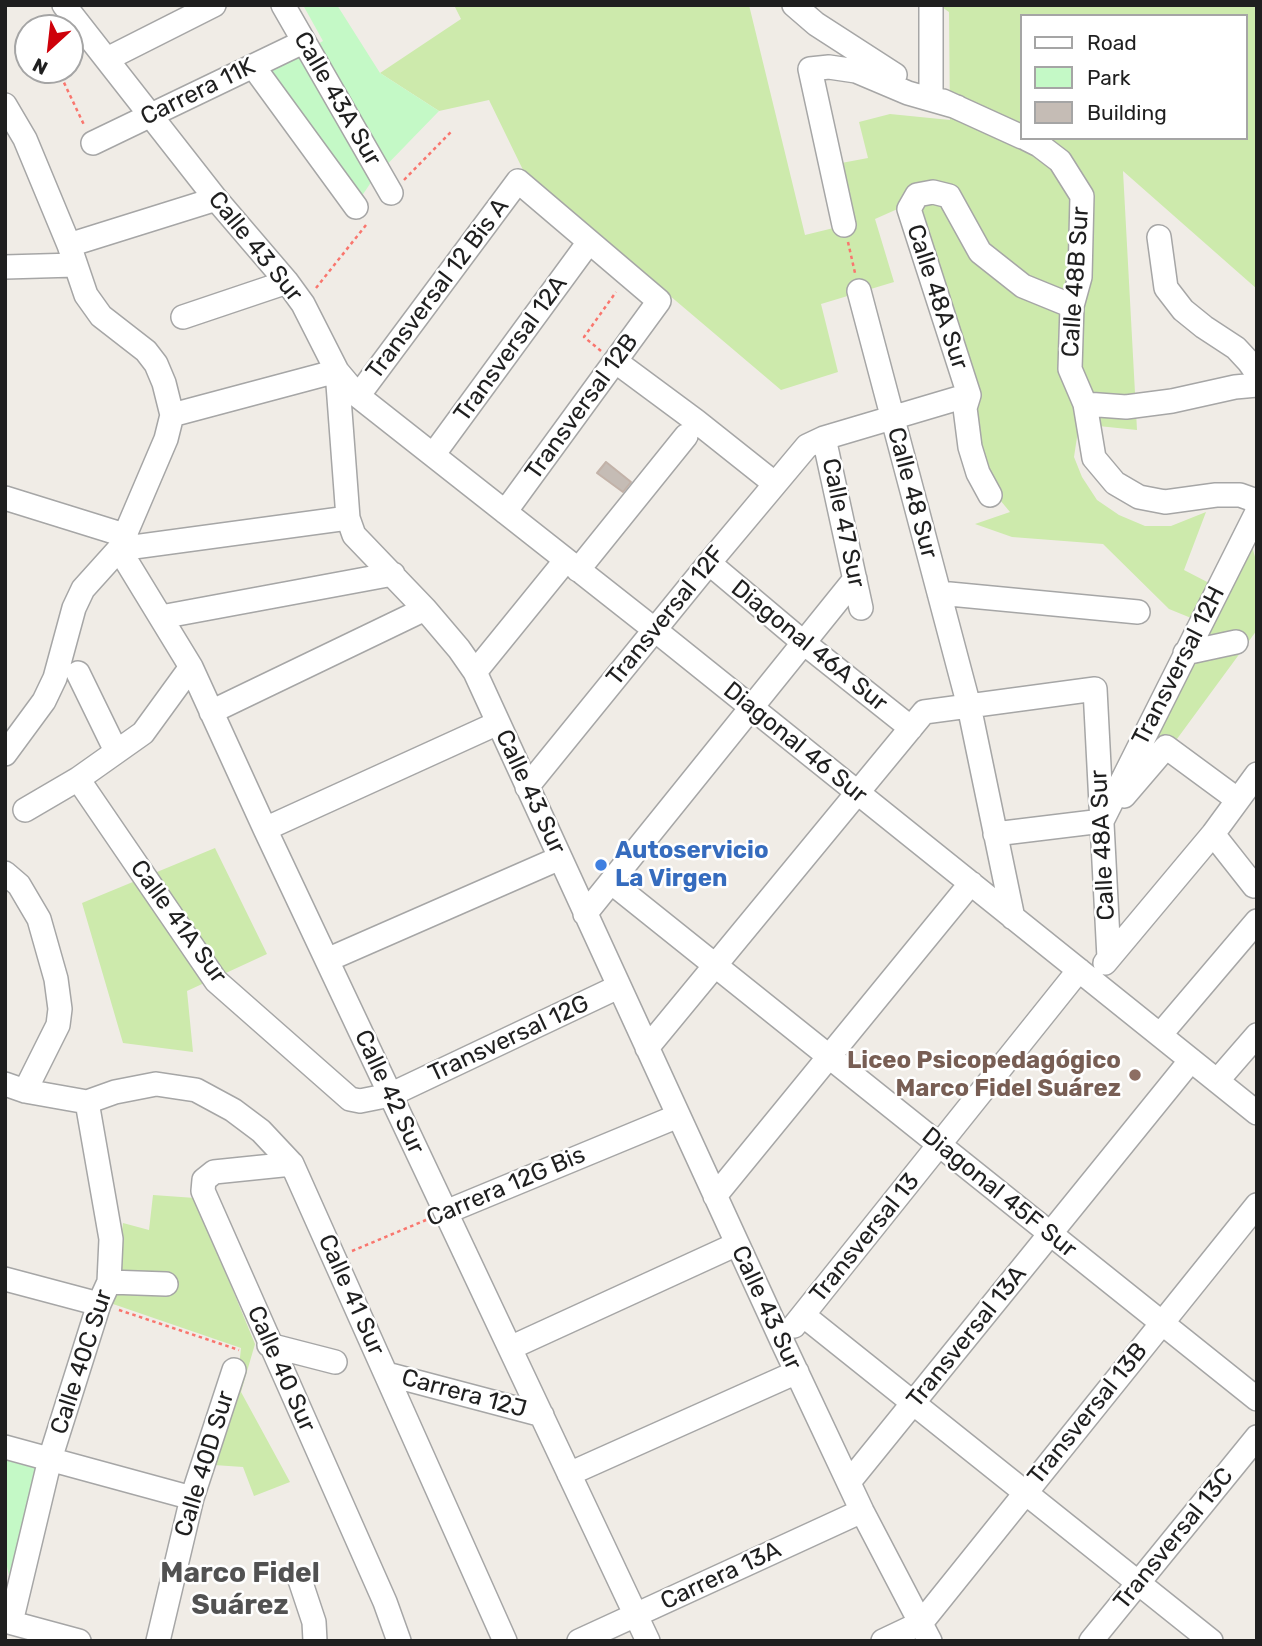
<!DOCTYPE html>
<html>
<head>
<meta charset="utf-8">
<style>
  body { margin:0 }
  #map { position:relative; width:1262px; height:1646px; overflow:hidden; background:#f0ece6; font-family:Rubik,sans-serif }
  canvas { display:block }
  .frame { position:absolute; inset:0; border:7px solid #1f1f1f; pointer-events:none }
  .legend { position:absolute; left:1020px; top:14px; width:228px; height:126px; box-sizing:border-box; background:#fff; border:2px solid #a5a5a5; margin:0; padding:9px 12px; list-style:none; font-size:21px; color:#1f1f1f }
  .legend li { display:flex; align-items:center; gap:14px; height:35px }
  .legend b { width:35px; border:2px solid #a5a5a5 }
  .north { position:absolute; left:14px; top:14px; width:70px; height:70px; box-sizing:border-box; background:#fff; border:2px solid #a5a5a5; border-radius:50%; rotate:207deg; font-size:19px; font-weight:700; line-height:28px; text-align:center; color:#1f1f1f }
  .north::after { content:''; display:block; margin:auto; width:24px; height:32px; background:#ce010a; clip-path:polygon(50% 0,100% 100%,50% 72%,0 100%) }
</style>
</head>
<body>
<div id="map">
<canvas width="1262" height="1646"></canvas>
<div class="frame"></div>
<ul class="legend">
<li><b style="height:9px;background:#fff"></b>Road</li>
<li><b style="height:19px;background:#c4f9c6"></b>Park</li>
<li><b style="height:19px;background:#c5bcb5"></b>Building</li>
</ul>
<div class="north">N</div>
</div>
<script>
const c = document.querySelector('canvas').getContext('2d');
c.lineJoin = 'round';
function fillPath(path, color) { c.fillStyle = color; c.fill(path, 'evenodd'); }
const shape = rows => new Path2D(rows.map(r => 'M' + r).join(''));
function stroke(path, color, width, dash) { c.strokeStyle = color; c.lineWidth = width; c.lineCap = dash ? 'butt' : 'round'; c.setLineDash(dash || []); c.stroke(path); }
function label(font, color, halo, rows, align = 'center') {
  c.font = font + ' Rubik,sans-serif'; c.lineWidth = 5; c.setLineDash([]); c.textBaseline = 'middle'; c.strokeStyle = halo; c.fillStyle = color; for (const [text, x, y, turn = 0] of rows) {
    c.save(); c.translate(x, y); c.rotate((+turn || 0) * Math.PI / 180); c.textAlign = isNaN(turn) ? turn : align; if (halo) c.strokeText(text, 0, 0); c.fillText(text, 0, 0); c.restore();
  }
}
fillPath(shape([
  [454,5,749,5,805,235,850,224,836,164,868,158,859,122,890,114,950,120,949,12,939,5,1257,5,1257,289,1123,171,1137,430,1079,424,1074,457,1082,477,1097,500,1119,515,1145,526,1171,526,1206,512,1184,570,1213,585,1196,620,1169,609,1103,544,1012,537,975,524,1010,512,985,482,972,429,980,398,907,194,902,207,875,219,894,282,821,304,838,372,781,390,524,172,489,100,439,111,380,73,461,19],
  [1022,16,1246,16,1246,138,1022,138],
  [1249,536,1257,564,1257,630,1174,743,1126,786],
  [215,848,267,954,187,991,193,1052,123,1043,82,903],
  [153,1195,195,1198,255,1344,241,1392,290,1482,254,1496,243,1467,214,1465,238,1376,241,1348,113,1304,123,1223,149,1230]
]), '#cdeaac');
fillPath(shape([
  [303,5,337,5,380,73,439,111,374,178,357,203,260,77,323,41],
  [5,1460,38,1469,11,1585,5,1557]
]), '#c4f9c6');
const building = shape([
  [606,462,631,482,623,492,597,473,606,462]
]);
fillPath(building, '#c5bcb5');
stroke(building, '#c2b2a8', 2);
const minor = shape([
  [64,5,216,199,287,282,303,304,337,371,348,518,354,535,425,609,459,649,475,672,782,1341,862,1511,930,1641],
  [283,5,391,193],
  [794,5,816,24,895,75],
  [107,59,214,5],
  [253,66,356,207],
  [931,97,931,5],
  [943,101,1022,137],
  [5,105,25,139,69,245,86,295,101,316,146,351,156,364,164,383,172,415,166,439,119,549,83,589,74,608,55,678,44,701,5,754],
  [1025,138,1039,145,1060,161,1082,196,1080,277,1072,306,1070,369,1085,404,1094,458,1115,483,1139,497,1165,502,1216,495,1240,495,1254,500,1257,508],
  [93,143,303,42],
  [844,225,810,69,829,67,856,71,908,93,957,107],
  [1159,237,1166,288,1183,310,1204,327,1236,348,1249,362,1256,372,1256,385],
  [69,245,216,199],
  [5,267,75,265],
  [859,291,969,706,1013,918],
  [183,317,287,282],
  [615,361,696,421,774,483],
  [337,371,358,396,655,630,1257,1113],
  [969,395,909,209,917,195,933,192,949,196,980,252,1023,286,1072,306],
  [969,395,965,408,970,447,978,473,990,495],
  [358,396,518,181,659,301,505,512],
  [1085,404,1126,407,1172,401,1235,387,1257,385],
  [172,415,337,371],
  [824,438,861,608],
  [433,455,589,242],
  [5,498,124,535],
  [119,549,191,667,265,829,648,1641],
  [119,549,348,518],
  [709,563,804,643,911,728],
  [578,570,686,436],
  [939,593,1138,612],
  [161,617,393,574],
  [1185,653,1236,642],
  [475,672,566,560],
  [78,673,116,751],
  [211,712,425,609],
  [78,779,216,981,350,1099,360,1101,390,1095,618,987],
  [527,787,709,563,807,446,824,438,969,395],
  [1124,796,1166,747,1238,800],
  [25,810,78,779,143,733,191,667],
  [1103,819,1257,512],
  [265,829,498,723],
  [995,834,1102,821],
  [1213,834,1254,886],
  [5,873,19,885,39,919,56,979,60,1009,58,1025,25,1091],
  [611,882,1257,1399],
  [585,914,855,579],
  [327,960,560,858],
  [1105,963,1213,834,1257,774],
  [1160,1035,1257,921],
  [647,1048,924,712,1095,689,1109,958],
  [1217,1081,1257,1035],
  [5,1084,25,1091,87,1102],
  [87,1102,115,1092,156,1084,196,1090,233,1110,261,1131,292,1164,505,1641],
  [292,1164,214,1172,204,1180,203,1191,385,1602,399,1641],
  [715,1196,971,883],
  [446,1212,678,1116],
  [5,1279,99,1304],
  [109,1282,166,1284],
  [803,1315,1211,1641],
  [794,1326,1079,970],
  [269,1345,335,1362],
  [510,1348,737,1244],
  [387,1374,542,1415],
  [5,1447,192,1498],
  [569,1474,797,1372],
  [849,1482,1191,1060],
  [300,1580,314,1622,315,1641],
  [12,1618,50,1459,99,1304,109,1282,111,1239,87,1102],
  [5,1621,79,1641],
  [158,1641,192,1498,234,1370],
  [579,1641,862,1511],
  [883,1641,921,1623,1257,1205],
  [1091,1641,1257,1437]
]);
stroke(minor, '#a6a6a6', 26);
stroke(shape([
  [58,70,85,127],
  [404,180,451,132],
  [848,242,855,273],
  [316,288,366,225],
  [601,351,584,337,616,292],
  [352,1251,426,1220],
  [119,1310,239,1350]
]), '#f9766e', 2.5, [3.5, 3.5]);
stroke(minor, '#fff', 23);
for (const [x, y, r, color] of [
  [601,865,7,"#3f7fe0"],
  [1135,1075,7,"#8d6e63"]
]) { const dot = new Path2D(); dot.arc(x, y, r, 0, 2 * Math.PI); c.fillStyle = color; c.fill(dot); stroke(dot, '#fff', 2.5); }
label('24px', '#1f1f1f', '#fff', [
  ["Carrera 11K",198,92,-26],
  ["Calle 43A Sur",337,99,60],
  ["Calle 43 Sur",255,247,51],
  ["Calle 48B Sur",1076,282,-86],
  ["Transversal 12 Bis A",438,289,-53],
  ["Calle 48A Sur",937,297,72],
  ["Transversal 12A",511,349,-54],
  ["Transversal 12B",582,407,-54],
  ["Calle 48 Sur",912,493,75],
  ["Calle 47 Sur",843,523,78],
  ["Transversal 12F",666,616,-51],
  ["Diagonal 46A Sur",809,646,39],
  ["Transversal 12H",1179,666,-63],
  ["Diagonal 46 Sur",795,743,39],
  ["Calle 43 Sur",530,792,65],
  ["Calle 48A Sur",1103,845,-93],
  ["Calle 41A Sur",178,922,54],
  ["Transversal 12G",509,1039,-25],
  ["Calle 42 Sur",389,1092,65],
  ["Carrera 12G Bis",506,1187,-23],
  ["Diagonal 45F Sur",999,1193,39],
  ["Transversal 13",865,1238,-51],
  ["Calle 41 Sur",351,1295,66],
  ["Calle 43 Sur",766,1308,65],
  ["Transversal 13A",967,1337,-51],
  ["Calle 40C Sur",82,1362,-72],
  ["Calle 40 Sur",281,1369,66],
  ["Carrera 12J",464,1394,15],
  ["Transversal 13B",1088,1414,-51],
  ["Calle 40D Sur",205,1464,-73],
  ["Transversal 13C",1174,1539,-51],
  ["Carrera 13A",721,1576,-25]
]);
label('bold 24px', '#366cbe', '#fff', [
  ["Autoservicio",615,851],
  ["La Virgen",615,879]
], 'left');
label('bold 24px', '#785e54', '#fff', [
  ["Liceo Psicopedagógico",1121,1061],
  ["Marco Fidel Suárez",1121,1089]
], 'right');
label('bold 28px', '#525252', '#fff', [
  ["Marco Fidel",240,1574],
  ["Suárez",240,1606]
]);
</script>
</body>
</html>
